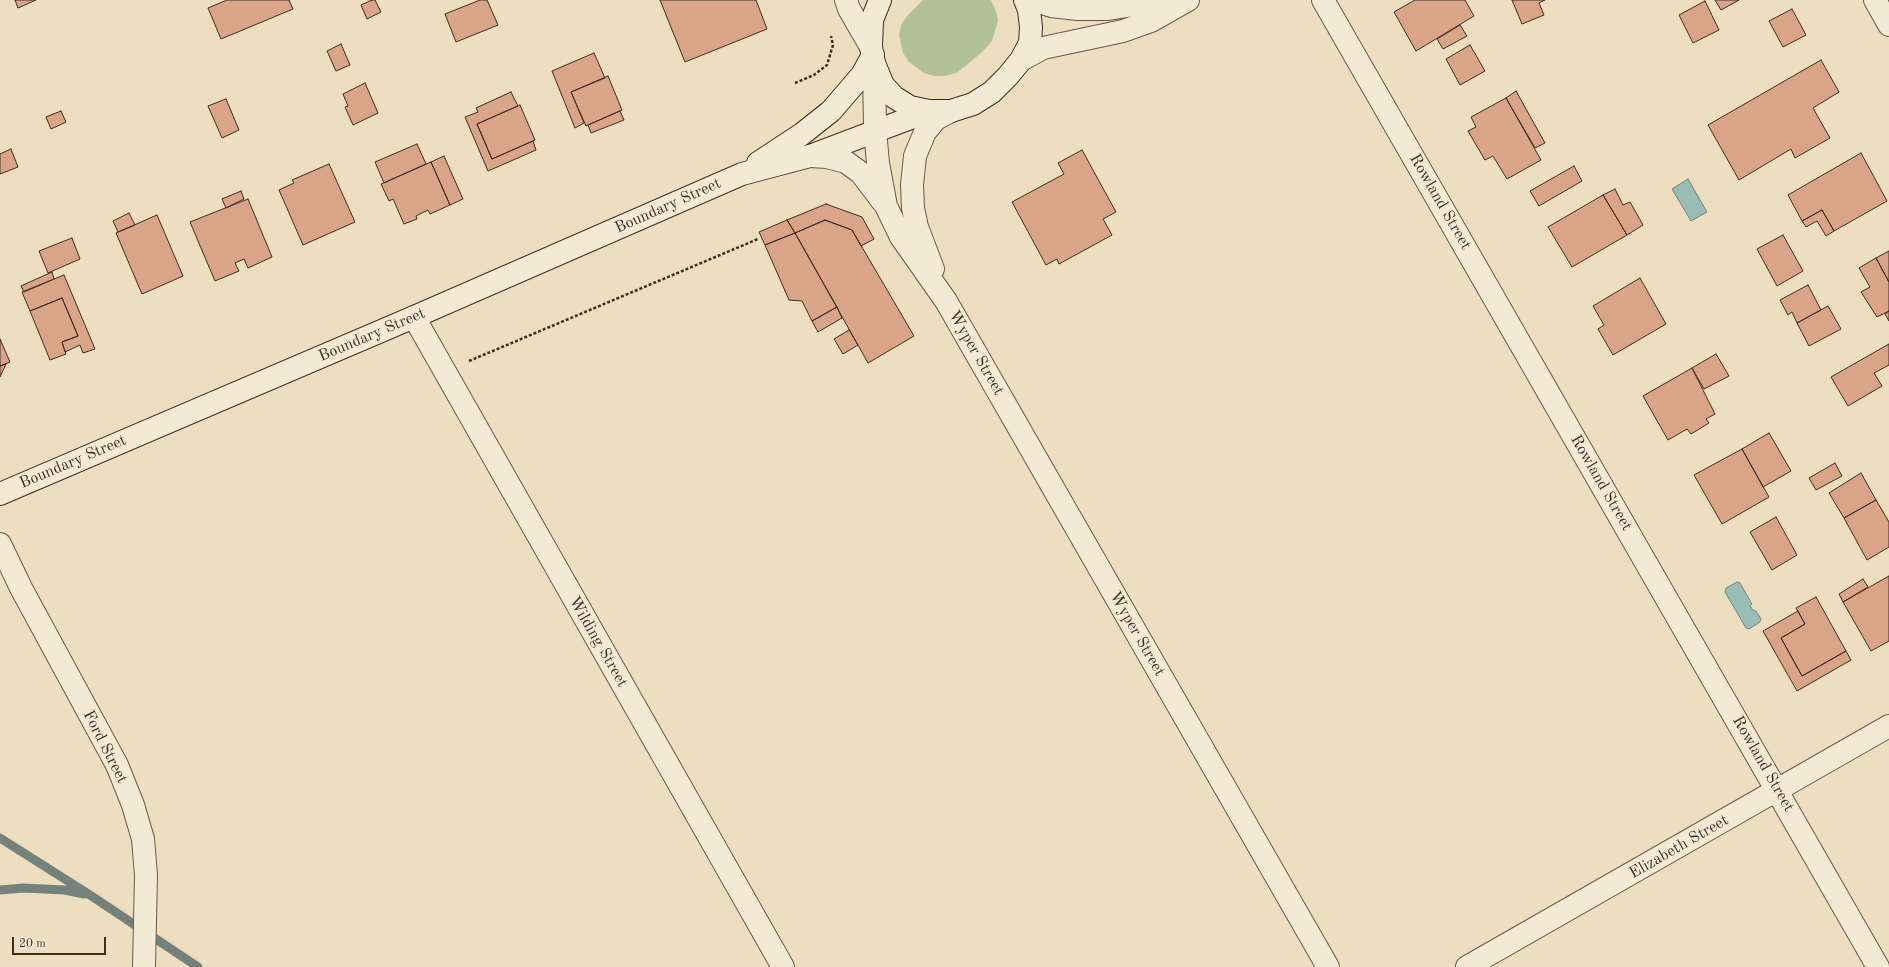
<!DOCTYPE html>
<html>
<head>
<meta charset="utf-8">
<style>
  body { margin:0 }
  #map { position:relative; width:1889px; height:967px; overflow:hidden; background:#ecdebf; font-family:"Old Standard TT",serif }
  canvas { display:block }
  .scale { position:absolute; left:12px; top:937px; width:94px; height:18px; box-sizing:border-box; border:2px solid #3f2c23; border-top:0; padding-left:5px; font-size:12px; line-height:14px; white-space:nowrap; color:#3f2c23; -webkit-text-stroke:3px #f3ead5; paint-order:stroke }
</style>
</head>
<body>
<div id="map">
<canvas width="1889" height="967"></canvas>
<div class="scale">20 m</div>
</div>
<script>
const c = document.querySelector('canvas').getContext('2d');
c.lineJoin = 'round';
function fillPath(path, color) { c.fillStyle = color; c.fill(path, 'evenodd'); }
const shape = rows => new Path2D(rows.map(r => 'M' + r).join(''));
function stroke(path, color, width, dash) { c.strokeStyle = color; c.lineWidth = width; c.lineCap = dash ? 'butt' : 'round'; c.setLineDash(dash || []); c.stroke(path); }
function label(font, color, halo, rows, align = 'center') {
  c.font = font + ' "Old Standard TT",serif'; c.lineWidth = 4; c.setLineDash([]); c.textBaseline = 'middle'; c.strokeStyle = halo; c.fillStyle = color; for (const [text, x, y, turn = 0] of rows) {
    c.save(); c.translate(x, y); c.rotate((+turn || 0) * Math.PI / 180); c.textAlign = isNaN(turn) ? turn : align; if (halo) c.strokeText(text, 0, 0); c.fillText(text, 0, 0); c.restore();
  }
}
fillPath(shape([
  [923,0,991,0,996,11,998,21,992,41,981,53,958,72,946,76,934,76,924,73,909,62,903,53,899,35,901,25,907,16]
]), '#b3c295');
const water = shape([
  [1688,179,1707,212,1691,221,1672,189,1688,179],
  [1737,582,1740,583,1752,604,1750,606,1753,610,1756,611,1761,619,1760,622,1749,629,1746,628,1725,592,1726,588,1737,582]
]);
fillPath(water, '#99bcb5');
stroke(water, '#75827b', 1);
stroke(shape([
  [0,838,90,895,198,967],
  [0,890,23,888,65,890,84,894]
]), '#75827b', 9);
const building = shape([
  [15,0,36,0,18,8,15,0],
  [227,0,289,0,293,9,221,39,208,8,227,0],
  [372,0,375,0,381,12,367,19,361,5,372,0],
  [480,0,487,0,498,25,456,42,445,14,480,0],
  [660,0,756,0,767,29,685,62,660,0],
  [1415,0,1465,0,1474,16,1416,51,1394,12,1415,0],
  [1512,0,1545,0,1539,3,1544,15,1522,24,1512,0],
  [1715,0,1739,0,1721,10,1715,0],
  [1705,1,1719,30,1693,43,1679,15,1705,1],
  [1792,9,1806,35,1783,47,1769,21,1792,9],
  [1460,25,1467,36,1443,49,1437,39,1460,25],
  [341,44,350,65,336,71,327,51,341,44],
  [1470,45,1485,71,1460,85,1446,59,1470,45],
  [594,53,605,78,571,92,584,123,575,128,552,71,594,53],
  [1821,60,1839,92,1813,108,1830,138,1795,158,1791,149,1739,180,1708,125,1821,60],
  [608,76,622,110,586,126,571,92,608,76],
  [365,83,378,113,353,125,345,107,348,106,343,94,365,83],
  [1516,91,1545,143,1535,148,1506,98,1516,91],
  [511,92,518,106,477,124,492,159,533,141,536,150,488,171,465,117,478,112,476,108,511,92],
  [1506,98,1541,160,1507,179,1493,156,1485,160,1468,131,1476,127,1471,117,1506,98],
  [226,99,239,130,222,138,208,106,226,99],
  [520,105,535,140,492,159,477,124,520,105],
  [61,111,66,122,51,129,46,117,61,111],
  [620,111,624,120,591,133,588,125,620,111],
  [417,144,426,164,384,183,375,162,417,144],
  [11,149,18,167,0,174,0,154,11,149],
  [1082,150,1116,212,1103,219,1112,235,1059,264,1057,259,1046,265,1012,202,1064,174,1058,163,1082,150],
  [1861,153,1887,201,1834,231,1822,210,1802,221,1788,195,1861,153],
  [444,156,463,199,450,205,431,162,444,156],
  [431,162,450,205,430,214,428,210,416,216,417,219,404,224,393,199,389,201,381,184,431,162],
  [329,164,355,222,303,245,279,190,294,183,292,180,329,164],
  [1574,166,1582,181,1539,206,1530,191,1574,166],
  [1615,189,1623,205,1630,202,1643,225,1627,235,1603,195,1615,189],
  [241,191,244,199,226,208,222,199,241,191],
  [1603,195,1627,235,1572,267,1548,227,1603,195],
  [248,199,272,257,248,268,244,259,235,263,239,271,215,281,190,222,248,199],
  [826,204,862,217,874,239,861,246,852,230,825,220,795,233,787,220,826,204],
  [1822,210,1834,231,1826,236,1817,221,1806,227,1802,221,1822,210],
  [129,213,135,225,118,232,113,221,129,213],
  [157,215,183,276,142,294,116,233,157,215],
  [787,220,795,233,765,245,759,232,787,220],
  [825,220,852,230,914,336,868,363,795,233,825,220],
  [795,233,837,307,812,321,802,301,789,300,765,245,795,233],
  [1783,235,1803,271,1777,286,1757,249,1783,235],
  [72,238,80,259,48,273,39,251,72,238],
  [1889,251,1889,282,1876,258,1889,251],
  [1876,258,1889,282,1889,311,1877,317,1861,292,1870,287,1859,268,1876,258],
  [52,272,54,279,24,292,21,286,52,272],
  [64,275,95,349,83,353,80,345,65,352,62,342,78,336,62,298,30,311,22,292,64,275],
  [1640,278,1666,324,1613,355,1598,329,1604,325,1593,306,1640,278],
  [1808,285,1821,310,1797,323,1792,312,1788,315,1780,300,1808,285],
  [62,298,78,336,62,342,66,354,50,360,30,311,62,298],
  [1828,306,1841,329,1809,346,1797,323,1828,306],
  [837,307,842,318,818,332,812,321,837,307],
  [1889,311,1889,321,1885,314,1889,311],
  [849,330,858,345,843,354,834,339,849,330],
  [0,339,10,362,0,366,0,339],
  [1889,344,1889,365,1874,373,1882,386,1848,406,1831,377,1889,344],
  [1716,354,1729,376,1704,389,1692,368,1716,354],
  [6,364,0,377,0,366,6,364],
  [1692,368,1715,414,1706,419,1709,423,1691,434,1687,429,1668,440,1643,396,1692,368],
  [1769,433,1791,471,1763,487,1742,449,1769,433],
  [1742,449,1769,497,1722,524,1694,475,1742,449],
  [1835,463,1842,476,1816,490,1809,478,1835,463],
  [1861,473,1876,500,1844,518,1829,493,1861,473],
  [1876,500,1889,522,1889,547,1867,560,1844,518,1876,500],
  [1776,517,1797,555,1772,570,1750,532,1776,517],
  [1889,576,1889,641,1871,651,1843,602,1889,576],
  [1863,579,1868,587,1843,602,1839,594,1863,579],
  [1816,597,1846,651,1802,676,1781,638,1805,624,1796,608,1816,597],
  [1798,611,1805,624,1781,638,1802,676,1846,651,1851,660,1797,691,1763,631,1798,611]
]);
fillPath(building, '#daa488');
stroke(building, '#3f2c23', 1);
const street = shape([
  [846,0,849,9,871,47],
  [1034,0,1051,6,1078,9,1108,9,1166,0],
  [1323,0,1878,967],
  [1875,0,1889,25],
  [1021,60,1043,48,1123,31,1151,21,1188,0],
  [874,63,875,130,878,163,886,206,901,237,946,301,1328,967],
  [810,156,827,157,846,162,861,173,883,202],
  [933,269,917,227,913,208,912,185,915,156,925,132,936,119,951,111],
  [414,317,783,967],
  [0,544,21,588,117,765,133,805,143,839,146,875,144,967],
  [1467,967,1889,726]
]);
const secondary = shape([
  [880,0,872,20,871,47,874,63,883,85,894,97,910,107,929,111,951,111,973,104,992,92,1008,76,1021,60,1030,43,1031,27,1029,10,1025,0],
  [758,163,802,134,831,111,862,75,873,55],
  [0,494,414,317,742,174,810,156,929,111]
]);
stroke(street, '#6a584a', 24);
stroke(secondary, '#3f2c23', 24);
stroke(shape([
  [795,83,814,75,827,65,833,45,831,36],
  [469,361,758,239]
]), '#3f2c23', 2.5, [3, 2]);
stroke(street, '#f3ead5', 22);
stroke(secondary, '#f3ead5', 22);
label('16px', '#3f2c23', '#f3ead5', [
  ["Rowland Street",1440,202,60],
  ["Boundary Street",668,206,-24],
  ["Boundary Street",372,335,-23],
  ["Wyper Street",976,353,60],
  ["Boundary Street",73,462,-23],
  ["Rowland Street",1601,483,60],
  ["Wyper Street",1137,634,60],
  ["Wilding Street",598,642,60],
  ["Ford Street",105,747,63],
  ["Rowland Street",1763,764,60],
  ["Elizabeth Street",1679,847,-30]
]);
</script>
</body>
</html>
